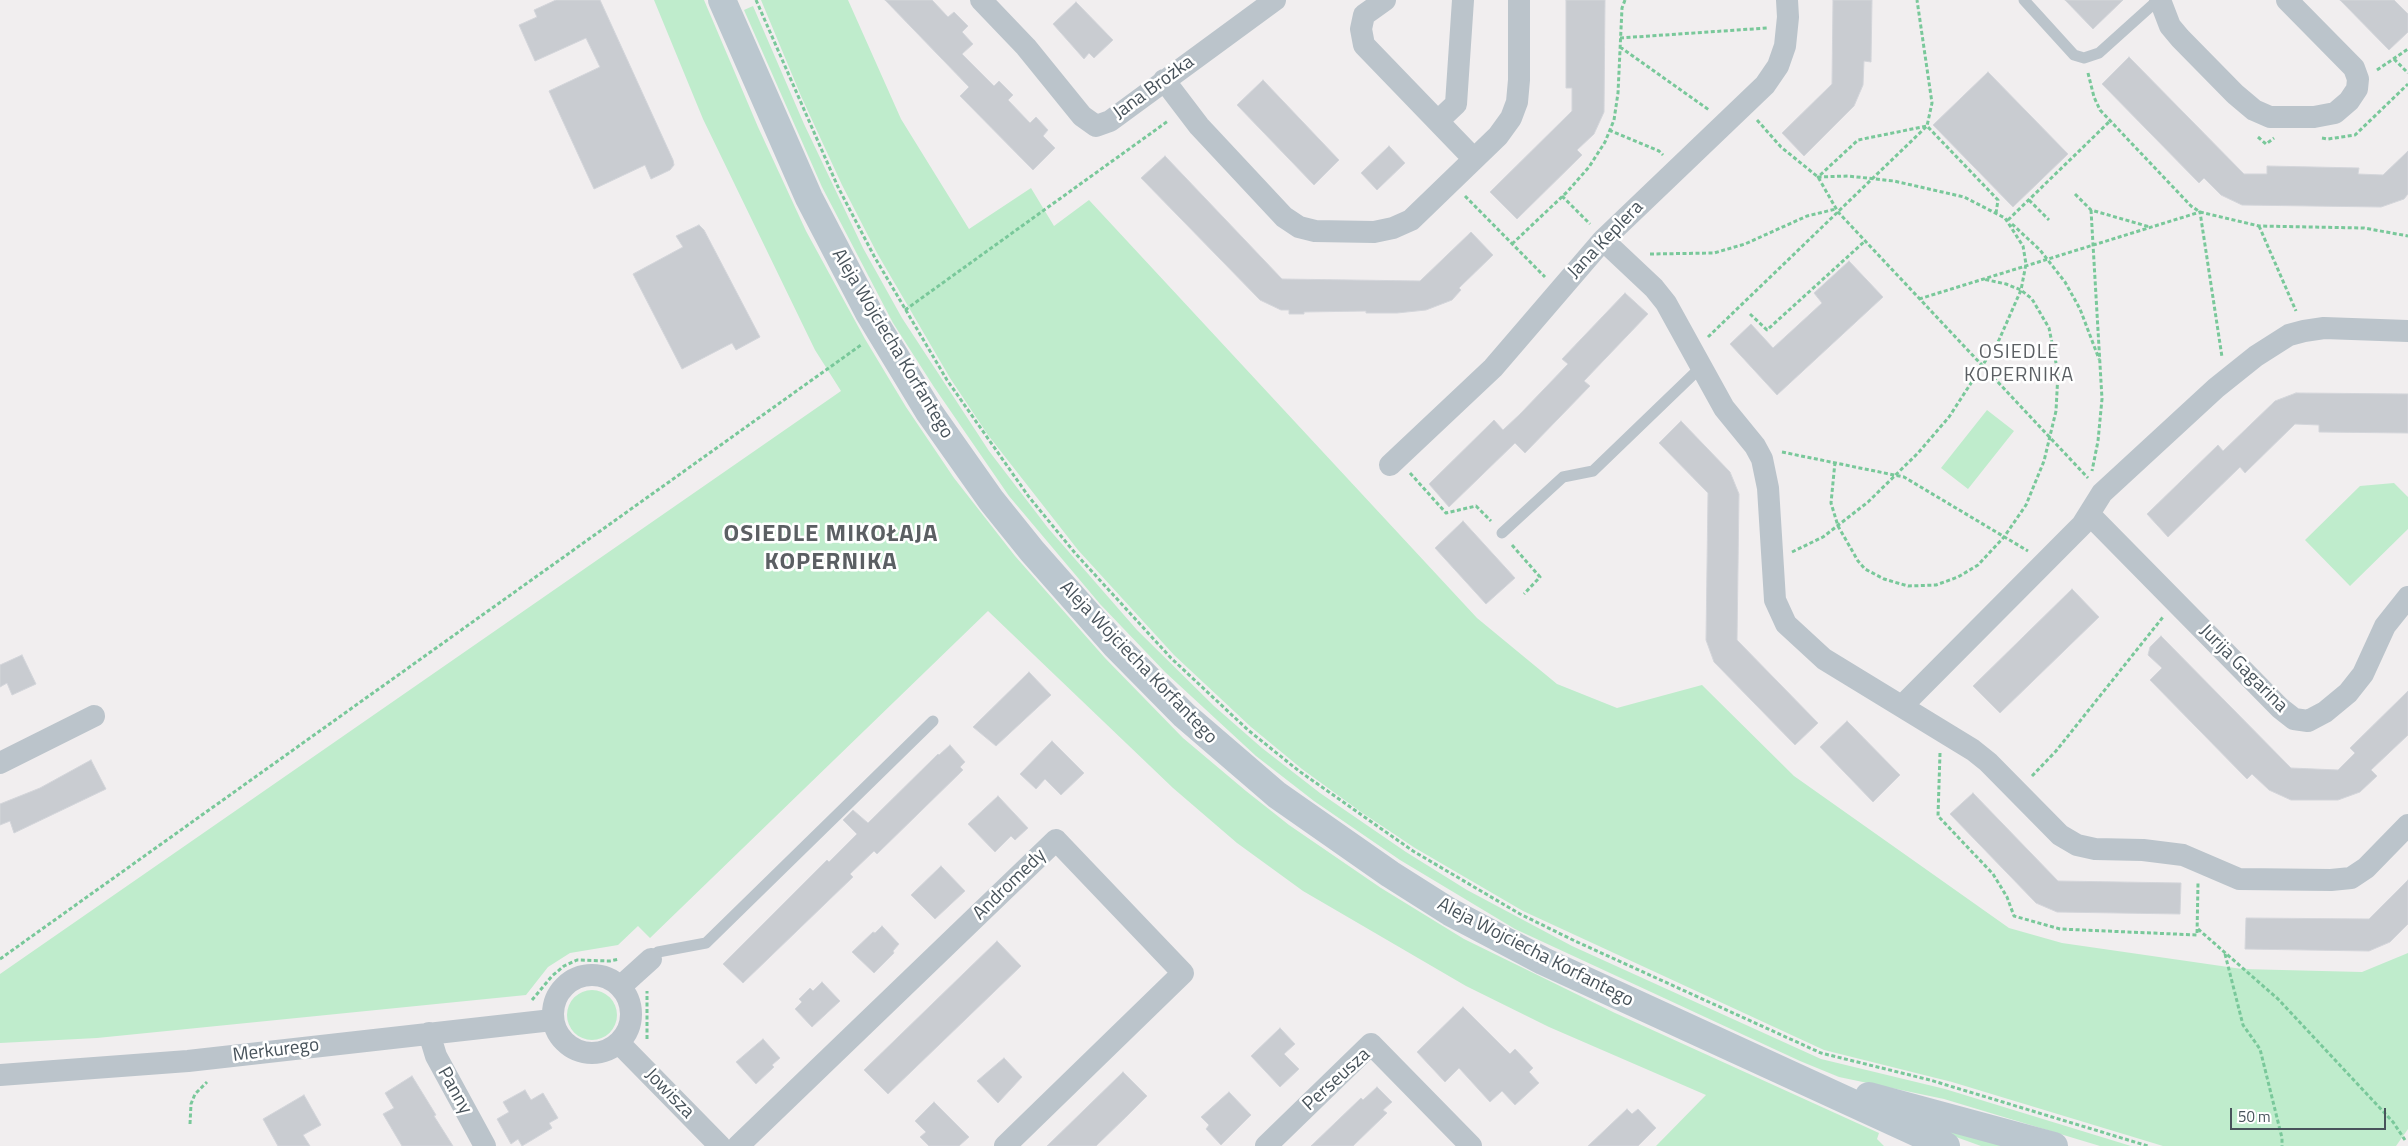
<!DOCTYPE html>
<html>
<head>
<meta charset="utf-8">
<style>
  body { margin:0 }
  #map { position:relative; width:2408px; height:1146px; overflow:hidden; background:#f1eeef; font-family:"Titillium Web",sans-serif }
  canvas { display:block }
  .scale { position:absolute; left:2230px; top:1108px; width:156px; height:22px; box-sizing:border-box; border:2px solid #48535b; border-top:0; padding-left:6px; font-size:15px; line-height:18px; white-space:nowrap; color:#48535b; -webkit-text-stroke:4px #fff; paint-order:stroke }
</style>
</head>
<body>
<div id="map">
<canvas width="2408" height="1146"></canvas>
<div class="scale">50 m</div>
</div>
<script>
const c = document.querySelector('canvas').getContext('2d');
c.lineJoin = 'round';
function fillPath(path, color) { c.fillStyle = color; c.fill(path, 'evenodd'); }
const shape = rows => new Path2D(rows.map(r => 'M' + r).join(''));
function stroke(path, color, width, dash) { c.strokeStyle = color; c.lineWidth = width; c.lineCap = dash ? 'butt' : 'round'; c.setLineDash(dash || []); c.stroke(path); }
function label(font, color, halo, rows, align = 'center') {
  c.font = font + ' "Titillium Web",sans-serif'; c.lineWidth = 5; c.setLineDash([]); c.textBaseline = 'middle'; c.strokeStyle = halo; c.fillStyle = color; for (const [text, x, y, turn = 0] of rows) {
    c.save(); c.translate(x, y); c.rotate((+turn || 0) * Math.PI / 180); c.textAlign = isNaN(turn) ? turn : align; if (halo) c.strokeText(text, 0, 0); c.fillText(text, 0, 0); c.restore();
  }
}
fillPath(shape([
  [654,0,704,0,758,127,806,231,865,339,906,407,954,478,1015,556,1105,658,1183,738,1246,791,1289,825,1381,888,1464,939,1615,1013,1879,1133,1877,1139,1884,1146,1656,1146,1706,1095,1549,1027,1466,986,1303,891,1237,843,1173,788,988,611,650,938,638,926,618,945,570,953,548,967,526,995,97,1038,0,1043,0,974,841,391,815,350,703,119],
  [761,0,848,0,901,119,969,229,1031,188,1054,226,1089,200,1477,618,1557,684,1617,708,1702,685,1794,776,2009,928,2062,943,2242,969,2362,972,2408,953,2408,1129,2396,1146,2163,1146,1952,1082,1824,1050,1523,911,1415,848,1361,812,1302,769,1251,727,1174,655,1078,550,988,435,950,378,877,253,842,185,801,96],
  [753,6,804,124,863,248,902,318,989,451,1048,528,1137,630,1214,706,1262,748,1320,793,1406,852,1467,890,1572,946,1821,1059,1945,1089,2131,1146,2100,1146,1944,1099,1839,1077,1800,1061,1515,929,1400,860,1314,801,1256,756,1165,672,1100,604,1009,496,934,387,893,323,822,187,744,10],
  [1987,410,2014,431,1968,489,1941,468],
  [2394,483,2408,497,2408,529,2350,586,2305,540,2360,486],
  '567 1015a25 25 0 1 1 50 0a25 25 0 1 1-50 0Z',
  [1892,1114,2017,1146,1981,1146]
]), '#bfeccc');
const building = shape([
  [556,0,600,0,673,160,674,165,670,170,651,179,645,165,594,189,549,91,600,67,586,38,535,61,519,25,537,17,534,10,556,0],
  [885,0,932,0,948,17,954,12,968,26,962,32,973,44,962,54,994,86,999,81,1013,95,1008,100,1030,123,1036,117,1048,130,1043,136,1055,148,1033,170,960,96,969,87,885,0],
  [1566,0,1605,0,1604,112,1594,134,1577,150,1582,155,1517,219,1490,192,1572,111,1572,88,1566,88,1566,0],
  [1833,0,1872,0,1871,62,1864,61,1863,85,1854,106,1804,156,1782,133,1832,84,1833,0],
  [2065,0,2123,0,2093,29,2065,0],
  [2340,0,2394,0,2408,14,2408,32,2389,50,2340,0],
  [1076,2,1113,40,1094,58,1089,53,1084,59,1053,24,1076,2],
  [2129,57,2244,174,2267,174,2267,166,2359,168,2358,174,2383,175,2408,151,2408,194,2404,199,2381,207,2242,205,2221,195,2204,178,2199,183,2102,84,2129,57],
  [1988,72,2068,154,2013,207,1933,125,1988,72],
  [1263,80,1339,160,1314,185,1237,105,1263,80],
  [1389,146,1405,163,1377,190,1361,173,1389,146],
  [1165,156,1282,279,1420,281,1471,232,1493,255,1459,288,1461,290,1452,300,1426,310,1397,313,1366,313,1366,311,1304,312,1304,314,1289,314,1289,310,1281,310,1260,300,1141,178,1165,156],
  [699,225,704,230,760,337,736,350,732,343,682,369,633,274,683,247,676,236,699,225],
  [1849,261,1883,297,1777,395,1730,344,1751,324,1773,348,1822,303,1814,293,1849,261],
  [1625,293,1648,314,1584,381,1590,386,1525,453,1515,443,1449,507,1429,484,1494,420,1503,430,1520,414,1568,364,1562,359,1625,293],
  [2296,393,2408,394,2408,433,2319,432,2319,425,2295,424,2245,473,2240,467,2168,537,2147,514,2218,445,2223,451,2275,401,2296,393],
  [1681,421,1730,472,1739,494,1737,640,1818,723,1795,745,1714,662,1706,640,1708,493,1659,443,1681,421],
  [1463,521,1515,578,1486,604,1435,548,1463,521],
  [2072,589,2099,617,2000,713,1973,686,2072,589],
  [2161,636,2291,768,2338,770,2355,753,2350,748,2408,691,2408,735,2371,770,2377,776,2360,792,2338,800,2291,800,2269,790,2252,774,2247,779,2150,680,2162,668,2148,655,2150,647,2161,636],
  [22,655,36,684,12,695,7,683,0,687,0,665,22,655],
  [1029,672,1051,695,996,746,973,727,1029,672],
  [1847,721,1900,775,1873,802,1820,747,1847,721],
  [1052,741,1084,773,1061,795,1045,779,1036,789,1020,774,1052,741],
  [950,745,965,762,960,767,963,770,877,854,874,851,850,874,853,877,743,983,723,964,827,860,829,862,857,834,843,820,853,810,868,823,938,754,939,755,950,745],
  [91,760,106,789,14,833,10,821,0,825,0,804,40,788,91,760],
  [1973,793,2058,881,2181,883,2180,914,2057,912,2036,903,1950,814,1973,793],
  [998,796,1028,828,1015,840,1011,836,995,852,968,824,998,796],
  [941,866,965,891,935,919,911,895,941,866],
  [2408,880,2408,924,2390,942,2369,951,2245,949,2246,918,2369,919,2408,880],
  [882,926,899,944,893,951,894,953,874,973,852,952,873,932,875,933,882,926],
  [997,941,1021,966,888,1094,864,1070,997,941],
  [822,982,840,1001,812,1027,795,1009,802,1002,799,999,810,988,813,991,822,982],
  [1463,1007,1510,1054,1515,1049,1533,1068,1529,1072,1539,1083,1515,1105,1502,1091,1490,1102,1459,1068,1445,1082,1417,1052,1463,1007],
  [1280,1028,1295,1044,1284,1054,1299,1069,1280,1087,1251,1056,1280,1028],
  [763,1039,780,1058,772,1065,774,1067,756,1084,736,1062,763,1039],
  [1004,1058,1022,1077,998,1103,977,1081,1004,1058],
  [1123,1072,1147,1096,1128,1115,1096,1146,1047,1146,1123,1072],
  [412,1076,436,1115,434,1116,453,1146,402,1146,383,1114,394,1108,385,1093,412,1076],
  [1377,1087,1392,1102,1383,1110,1387,1113,1353,1146,1311,1146,1361,1098,1363,1100,1377,1087],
  [525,1090,531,1100,543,1093,558,1118,549,1123,552,1128,522,1146,518,1139,511,1144,497,1119,509,1112,503,1102,525,1090],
  [1229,1092,1251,1115,1221,1145,1206,1129,1209,1125,1201,1117,1229,1092],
  [304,1095,321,1125,303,1135,310,1146,278,1146,263,1119,304,1095],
  [934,1102,969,1137,959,1146,929,1146,920,1137,926,1132,915,1121,934,1102],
  [1627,1109,1632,1114,1638,1109,1656,1128,1638,1146,1588,1146,1627,1109]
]);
fillPath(building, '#c9ccd1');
stroke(building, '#d3d5da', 1);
stroke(shape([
  [756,0,838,187,874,256,947,380,1029,497,1075,553,1171,658,1248,730,1299,771,1413,851,1520,914,1575,941,1821,1053,1930,1080,2148,1146],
  [1620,38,1767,28],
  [1620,47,1709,110],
  [2394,59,2408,73],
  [2377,70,2408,49],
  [2088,73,2094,97,2100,110,2191,206,2200,212,2259,226,2364,228,2408,236],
  [1757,120,1781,147,1818,177,1838,212,2088,478],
  [1609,130,1659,151,1663,155],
  [2258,137,2266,144,2274,138],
  [2322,138,2328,139,2355,135,2408,84],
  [2075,194,2091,210,2150,227],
  [1465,196,1545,277],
  [1562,196,1590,224],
  [2029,200,2049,220],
  [2091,210,2102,399,2098,441,2092,471],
  [2008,220,2110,121],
  [2012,224,2040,250,2065,282,2080,309,2099,359],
  [2259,226,2296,311],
  [1512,244,1567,192,1589,167,1605,142,1614,120,1618,93,1622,8,1625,0],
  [1650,254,1714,253,1745,244,1807,216,1836,209],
  [1919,299,2200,212,2222,357],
  [905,310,1168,121],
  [1750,314,1767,330,1865,241],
  [1708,337,1927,126,1932,103,1917,0],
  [1782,452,1904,477,2028,551],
  [1835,462,1831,503,1838,526,1858,561,1865,569,1884,579,1908,586,1936,585,1958,577,1978,565,2004,537,2026,505,2044,461,2056,411,2058,373,2049,328,2032,299,2021,290,2006,284,1983,279],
  [1410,473,1446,513,1476,506,1491,521],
  [1512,545,1540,577,1524,594],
  [1792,552,1823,537,1868,502,1918,453,1949,417,1999,340,2021,290,2026,264,2023,246,2005,218,1964,197,1894,181,1848,176,1818,177,1858,140,1927,126,1998,200,1996,213],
  [1940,753,1938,816,1993,874,2007,897,2014,916,2060,929,2197,935,2198,883],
  [2032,776,2056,751,2163,617],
  [2198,929,2278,999,2393,1122,2405,1140],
  [2225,954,2243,1025,2260,1049,2282,1138,2282,1146],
  [0,959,861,345],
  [532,1000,552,976,564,966,577,960,610,961,619,959],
  [647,1039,647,991],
  [190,1124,191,1104,195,1094,207,1082]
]), '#79c89a', 3, [4, 2.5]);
stroke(shape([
  [2024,0,2074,55,2084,58,2099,53,2158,0],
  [1502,533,1563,477,1593,471,1701,367],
  [651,959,658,952,706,943,933,721]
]), '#bbc4cb', 11);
stroke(shape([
  [981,0,1026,47,1082,116,1096,126,1110,121,1275,0],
  [1385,0,1364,15,1361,29,1364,45,1474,159],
  [2160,0,2170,26,2180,38,2235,94,2254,110,2270,117,2314,117,2335,113,2349,101,2357,89,2358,79,2354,68,2287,0],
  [1164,80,1199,126,1284,217,1299,227,1315,231,1374,232,1393,228,1411,220,1498,136,1511,118,1517,102,1519,80,1519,0],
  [1438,121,1456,104,1463,0],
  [1603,240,1654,288,1666,303,1724,408,1755,446,1762,459,1768,488,1775,600,1786,624,1824,659,1973,750,1988,762,2060,835,2077,845,2095,849,2143,850,2183,855,2239,879,2331,880,2351,878,2366,868,2408,825],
  [1390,465,1493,368,1603,240,1765,85,1778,66,1785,46,1788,17,1787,0],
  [2089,514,2280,708,2294,719,2308,721,2325,712,2348,693,2363,674,2385,626,2408,597],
  [1902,706,2071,536,2082,525,2102,493,2216,388,2256,356,2289,335,2304,331,2324,328,2408,331],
  [0,763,94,716],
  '553 1014a39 39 0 1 1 78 0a39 39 0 1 1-78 0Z',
  [620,987,651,959],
  [429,1033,436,1056,485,1146],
  [619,1043,720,1146],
  [0,1075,188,1061,552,1020],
  [738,1146,1056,840,1183,973,1005,1146],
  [1266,1146,1371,1044,1471,1146]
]), '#bbc4cb', 22);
stroke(shape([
  [722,0,809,198,869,313,929,412,991,500,1032,551,1116,646,1184,715,1277,795,1390,874,1450,912,1543,961,1946,1146],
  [1869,1096,2054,1146]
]), '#bbc7cf', 28);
label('19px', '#48535b', '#fff', [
  ["Jana Brożka",1154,88,-36],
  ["Jana Keplera",1606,240,-46],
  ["Aleja Wojciecha Korfantego",892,344,59],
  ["Aleja Wojciecha Korfantego",1138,663,46],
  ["Jurija Gagarina",2243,669,45],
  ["Andromedy",1010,885,-44],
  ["Aleja Wojciecha Korfantego",1535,953,27],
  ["Merkurego",276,1051,-7],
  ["Perseusza",1337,1080,-42],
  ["Panny",454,1091,61],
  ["Jowisza",669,1094,46]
]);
c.letterSpacing = '1px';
label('20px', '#5b5f63', '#fff', [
  ["OSIEDLE",2019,353],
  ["KOPERNIKA",2019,376]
]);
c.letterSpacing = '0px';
c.letterSpacing = '1px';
label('bold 24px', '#5b5f63', '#fff', [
  ["OSIEDLE MIKOŁAJA",831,535],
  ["KOPERNIKA",831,563]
]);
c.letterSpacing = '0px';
</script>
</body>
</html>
